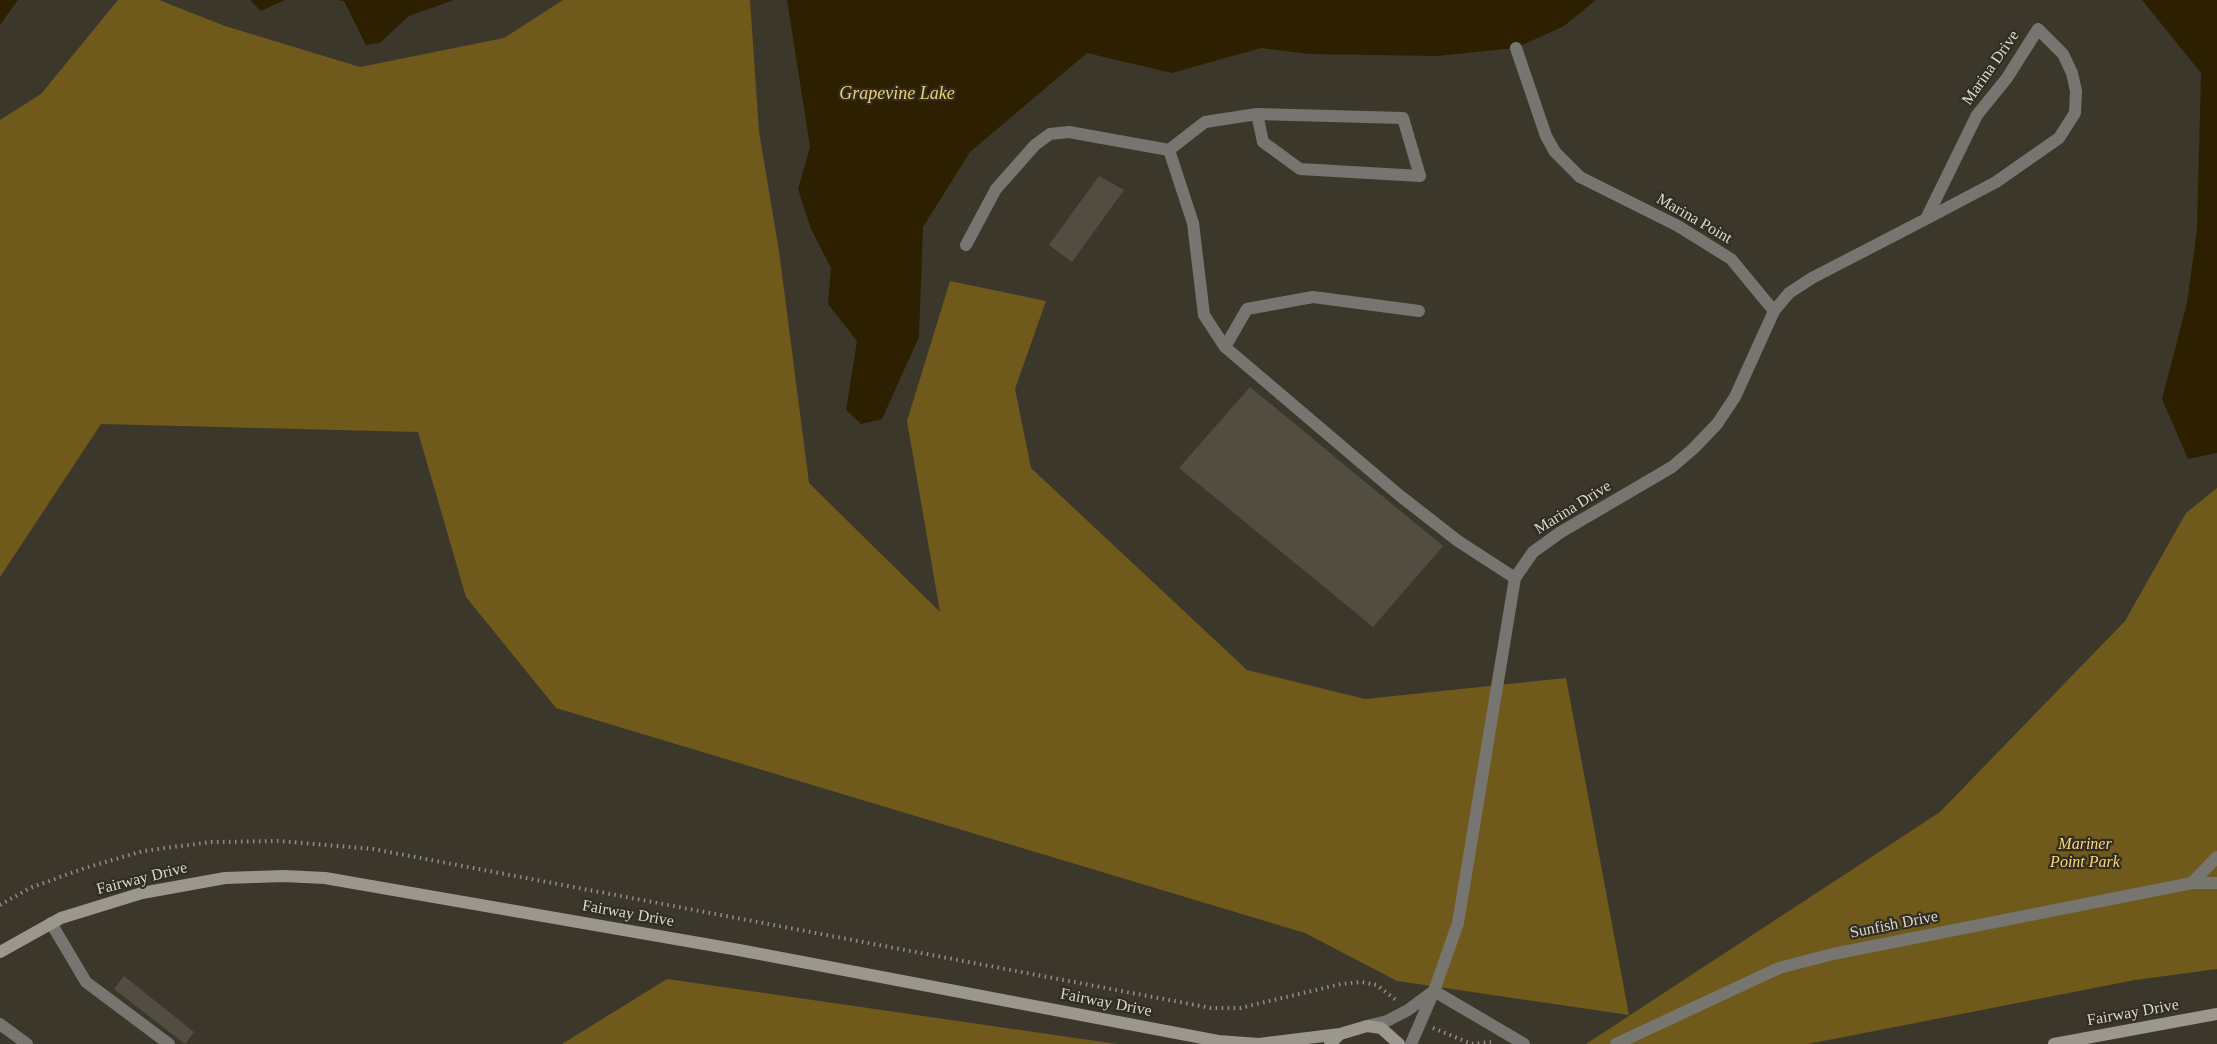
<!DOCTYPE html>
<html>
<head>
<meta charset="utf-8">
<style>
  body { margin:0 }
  canvas { display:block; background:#3c372b }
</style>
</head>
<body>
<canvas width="2217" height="1044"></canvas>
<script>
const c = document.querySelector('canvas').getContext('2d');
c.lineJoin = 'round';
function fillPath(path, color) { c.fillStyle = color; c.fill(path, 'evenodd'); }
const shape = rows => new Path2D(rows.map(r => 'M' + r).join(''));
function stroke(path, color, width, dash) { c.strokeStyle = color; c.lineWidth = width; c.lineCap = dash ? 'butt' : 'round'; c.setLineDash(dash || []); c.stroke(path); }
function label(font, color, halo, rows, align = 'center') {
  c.font = font + ' Georgia,serif'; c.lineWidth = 4.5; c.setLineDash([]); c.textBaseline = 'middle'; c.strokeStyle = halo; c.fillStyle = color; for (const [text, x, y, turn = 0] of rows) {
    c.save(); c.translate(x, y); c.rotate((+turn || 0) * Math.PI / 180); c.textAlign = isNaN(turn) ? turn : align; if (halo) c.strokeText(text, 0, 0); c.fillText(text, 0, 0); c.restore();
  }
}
fillPath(shape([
  [118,0,159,0,225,26,360,67,504,38,563,0,750,0,759,132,779,251,809,483,940,612,907,421,950,281,1046,301,1015,389,1031,468,1247,670,1365,699,1566,678,1629,1015,1397,981,1305,933,556,708,466,597,418,432,101,424,0,577,0,120,41,94],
  [2217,488,2217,969,2135,980,1808,1044,1586,1044,1940,812,2125,621,2186,513],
  [667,979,1117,1044,562,1044]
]), '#6f591b');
fillPath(shape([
  [0,0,18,0,0,25],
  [250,0,285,0,261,11],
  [336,0,454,0,409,16,380,43,366,45,344,1],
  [787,0,1596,0,1564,26,1516,48,1437,56,1309,54,1261,48,1172,73,1087,53,970,152,923,227,919,337,882,419,861,424,846,410,857,341,828,304,831,268,811,229,798,189,810,147],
  [2142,0,2217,0,2217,453,2188,459,2162,399,2187,303,2197,229,2201,73]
]), '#2d2000');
fillPath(shape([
  [1099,176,1124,190,1072,262,1049,245],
  [1250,387,1443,546,1373,627,1179,468],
  [124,976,194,1032,185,1044,114,989]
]), '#524d41');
stroke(shape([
  [0,905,30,888,85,868,143,851,211,842,279,841,373,849,1211,1008,1240,1008,1341,984,1361,982,1377,985,1396,1000],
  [1433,1028,1472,1044,1491,1042]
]), '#928e85', 4, [1.5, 4.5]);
stroke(shape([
  [1516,48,1546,136,1555,152,1580,177],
  [1169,150,1205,122,1257,114,1403,118,1420,176,1300,169,1263,142,1257,114],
  [966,245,996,189,1035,145,1050,134,1069,132,1169,150,1193,223,1204,315,1225,347,1399,495,1458,541,1515,578],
  [1225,347,1247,309,1313,297,1419,311],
  [51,923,86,982,169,1044],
  [0,1024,27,1044]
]), '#77756f', 12);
stroke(shape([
  [2038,29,2063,54,2072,73,2076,91,2075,113,2059,138,1996,182,1926,219,1977,115,2007,78,2038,29],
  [1580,177,1678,226,1731,259,1774,311],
  [2192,883,2217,857],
  [1434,991,1524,1044],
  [1367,1026,1387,1021,1408,1010,1431,993],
  [1411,1044,1434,991,1458,923,1515,578,1533,552,1561,532,1672,467,1693,449,1717,424,1735,397,1774,311,1789,293,1812,278,1926,219],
  [1616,1044,1779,968,1833,954,2192,883,2217,883]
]), '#77756f', 12);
stroke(shape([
  [0,952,61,918,142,893,225,878,284,876,325,878,739,950,1218,1041,1259,1044,1340,1034],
  [1330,1044,1340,1034,1367,1026,1381,1028,1399,1044],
  [2054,1044,2217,1014]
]), '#9b978e', 12);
label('16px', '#dad7cf', '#322d22', [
  ["Marina Drive",1991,68,-55],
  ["Marina Point",1694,219,30],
  ["Marina Drive",1573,508,-32],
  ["Fairway Drive",142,879,-14],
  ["Fairway Drive",628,914,10],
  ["Sunfish Drive",1894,925,-11],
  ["Fairway Drive",1106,1003,11],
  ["Fairway Drive",2133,1013,-10]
]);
label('italic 16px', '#fcd776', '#322d22', [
  ["Mariner",2085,845],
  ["Point Park",2085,863]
]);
label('italic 18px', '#f2cd6c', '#322d22', [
  ["Grapevine Lake",897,94]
]);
</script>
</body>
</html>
